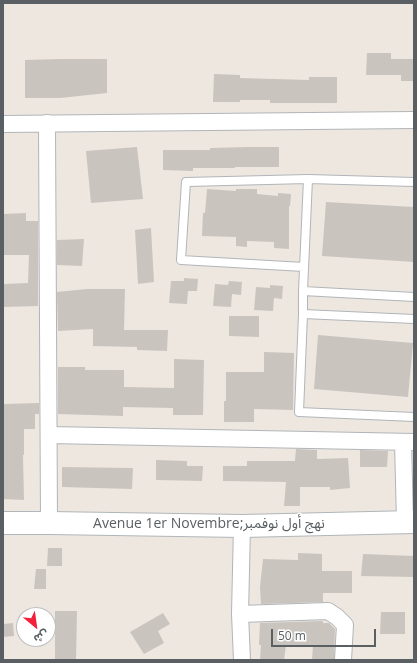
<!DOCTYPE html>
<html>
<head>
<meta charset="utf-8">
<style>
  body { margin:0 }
  #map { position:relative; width:417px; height:663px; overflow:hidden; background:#ede7e0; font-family:"Open Sans","Noto Sans Arabic",sans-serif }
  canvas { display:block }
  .frame { position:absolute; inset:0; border:4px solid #595f62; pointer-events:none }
  .north { position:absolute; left:16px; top:607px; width:40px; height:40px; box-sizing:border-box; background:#fff; border:1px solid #bdbfc0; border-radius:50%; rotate:151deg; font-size:11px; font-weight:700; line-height:16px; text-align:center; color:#595f62 }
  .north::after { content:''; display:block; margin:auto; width:14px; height:18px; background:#f41f3a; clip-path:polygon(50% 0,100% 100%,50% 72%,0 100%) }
  .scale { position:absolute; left:271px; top:629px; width:105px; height:18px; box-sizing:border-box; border:2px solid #595f62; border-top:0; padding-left:5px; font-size:12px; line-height:14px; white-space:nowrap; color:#595f62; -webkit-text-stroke:3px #fff; paint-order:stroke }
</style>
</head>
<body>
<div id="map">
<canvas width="417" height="663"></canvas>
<div class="frame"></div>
<div class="north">ش</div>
<div class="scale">50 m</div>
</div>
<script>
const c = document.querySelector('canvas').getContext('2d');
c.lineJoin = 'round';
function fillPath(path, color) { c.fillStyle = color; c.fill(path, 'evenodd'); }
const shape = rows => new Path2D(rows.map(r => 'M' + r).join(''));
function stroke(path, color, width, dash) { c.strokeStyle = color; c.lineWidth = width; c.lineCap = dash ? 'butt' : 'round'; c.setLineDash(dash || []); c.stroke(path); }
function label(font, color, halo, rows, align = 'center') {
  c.font = font + ' "Open Sans","Noto Sans Arabic",sans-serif'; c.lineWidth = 3; c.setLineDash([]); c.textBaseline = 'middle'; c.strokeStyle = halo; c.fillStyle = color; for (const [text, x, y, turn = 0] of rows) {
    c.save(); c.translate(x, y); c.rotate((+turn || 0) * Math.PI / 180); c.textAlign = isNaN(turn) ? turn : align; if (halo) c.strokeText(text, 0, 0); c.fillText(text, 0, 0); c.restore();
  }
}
fillPath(shape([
  [367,53,391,53,391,59,414,59,414,81,401,81,401,75,366,75],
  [60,59,107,59,107,93,60,98,25,98,25,60],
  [214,74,240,75,240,78,309,80,309,77,337,77,337,103,270,103,270,100,240,100,240,102,213,102],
  [137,147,143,199,91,203,86,151],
  [248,147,279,147,279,167,235,167,235,168,193,168,193,171,163,170,163,150,210,150,210,148],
  [207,189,236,191,236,189,257,189,257,194,278,196,278,193,291,194,290,206,289,206,289,249,274,248,274,242,247,241,247,247,236,246,236,237,202,236,203,213,205,213],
  [326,202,414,207,414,262,322,256],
  [26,213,26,221,38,221,38,306,3,307,4,284,28,283,29,255,3,255,3,214],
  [151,228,154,282,138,284,135,230],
  [84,239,82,266,57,265,57,240],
  [184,278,198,279,197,291,188,291,187,304,169,303,171,281,184,281],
  [229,281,242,282,241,295,232,294,231,307,213,306,215,284,228,285],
  [270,285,283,286,282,299,274,298,273,311,254,310,256,287,270,288],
  [87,289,125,289,124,330,168,330,167,351,137,350,137,347,93,346,93,329,58,331,57,292],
  [229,316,259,316,259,337,229,336],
  [318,335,413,343,408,397,314,389],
  [264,352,294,353,293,410,254,409,254,422,224,422,224,401,226,401,226,372,264,372],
  [174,359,204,360,203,415,173,415,173,408,123,407,123,416,58,414,58,367,85,367,85,370,124,370,124,387,174,388],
  [39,403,39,414,35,414,35,429,24,429,24,455,23,455,24,500,3,499,3,404],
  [296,449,317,450,317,459,348,458,350,488,330,490,330,487,300,487,300,506,284,506,286,482,223,481,223,466,247,466,247,461,295,461],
  [360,450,388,451,387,467,360,467],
  [156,460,187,461,187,466,203,466,202,481,156,480],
  [62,467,133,468,132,489,62,487],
  [48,548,62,548,62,566,47,566],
  [298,553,322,554,322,571,352,571,352,593,323,593,323,602,261,604,260,587,263,559,298,560],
  [363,554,414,556,414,577,361,576],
  [36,569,46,569,46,589,34,589],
  [55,611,77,611,76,660,55,660],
  [381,612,405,612,405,634,380,634],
  [163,613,170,624,158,631,164,643,144,654,130,632],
  [323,621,323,623,329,623,335,629,334,660,312,660,313,645,286,645,284,660,260,660,261,645,259,645,260,623],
  [13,623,14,636,3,637,3,624]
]), '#cac4bf');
const lane = shape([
  [414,182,308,179,303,291,414,297],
  [304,267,181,260,186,182,308,179],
  [303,291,303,314,414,319],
  [303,314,299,412,414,417]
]);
const street = shape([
  [47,123,49,523],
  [3,124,414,120],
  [49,435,414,442],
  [403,442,405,522],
  [242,526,240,614,242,660],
  [240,614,328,611,337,617,345,625,343,660]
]);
const secondary = shape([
  [3,523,49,523,242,526,414,522]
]);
stroke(lane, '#b1b5b9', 10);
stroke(street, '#b1b5b9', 18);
stroke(secondary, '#b0b6b9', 24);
stroke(lane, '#fff', 8);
stroke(street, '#fff', 16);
stroke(secondary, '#fff', 22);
label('14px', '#595f62', '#fff', [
  ["Avenue 1er Novembre;نهج أول نوفمبر",209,524]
]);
</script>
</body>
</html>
